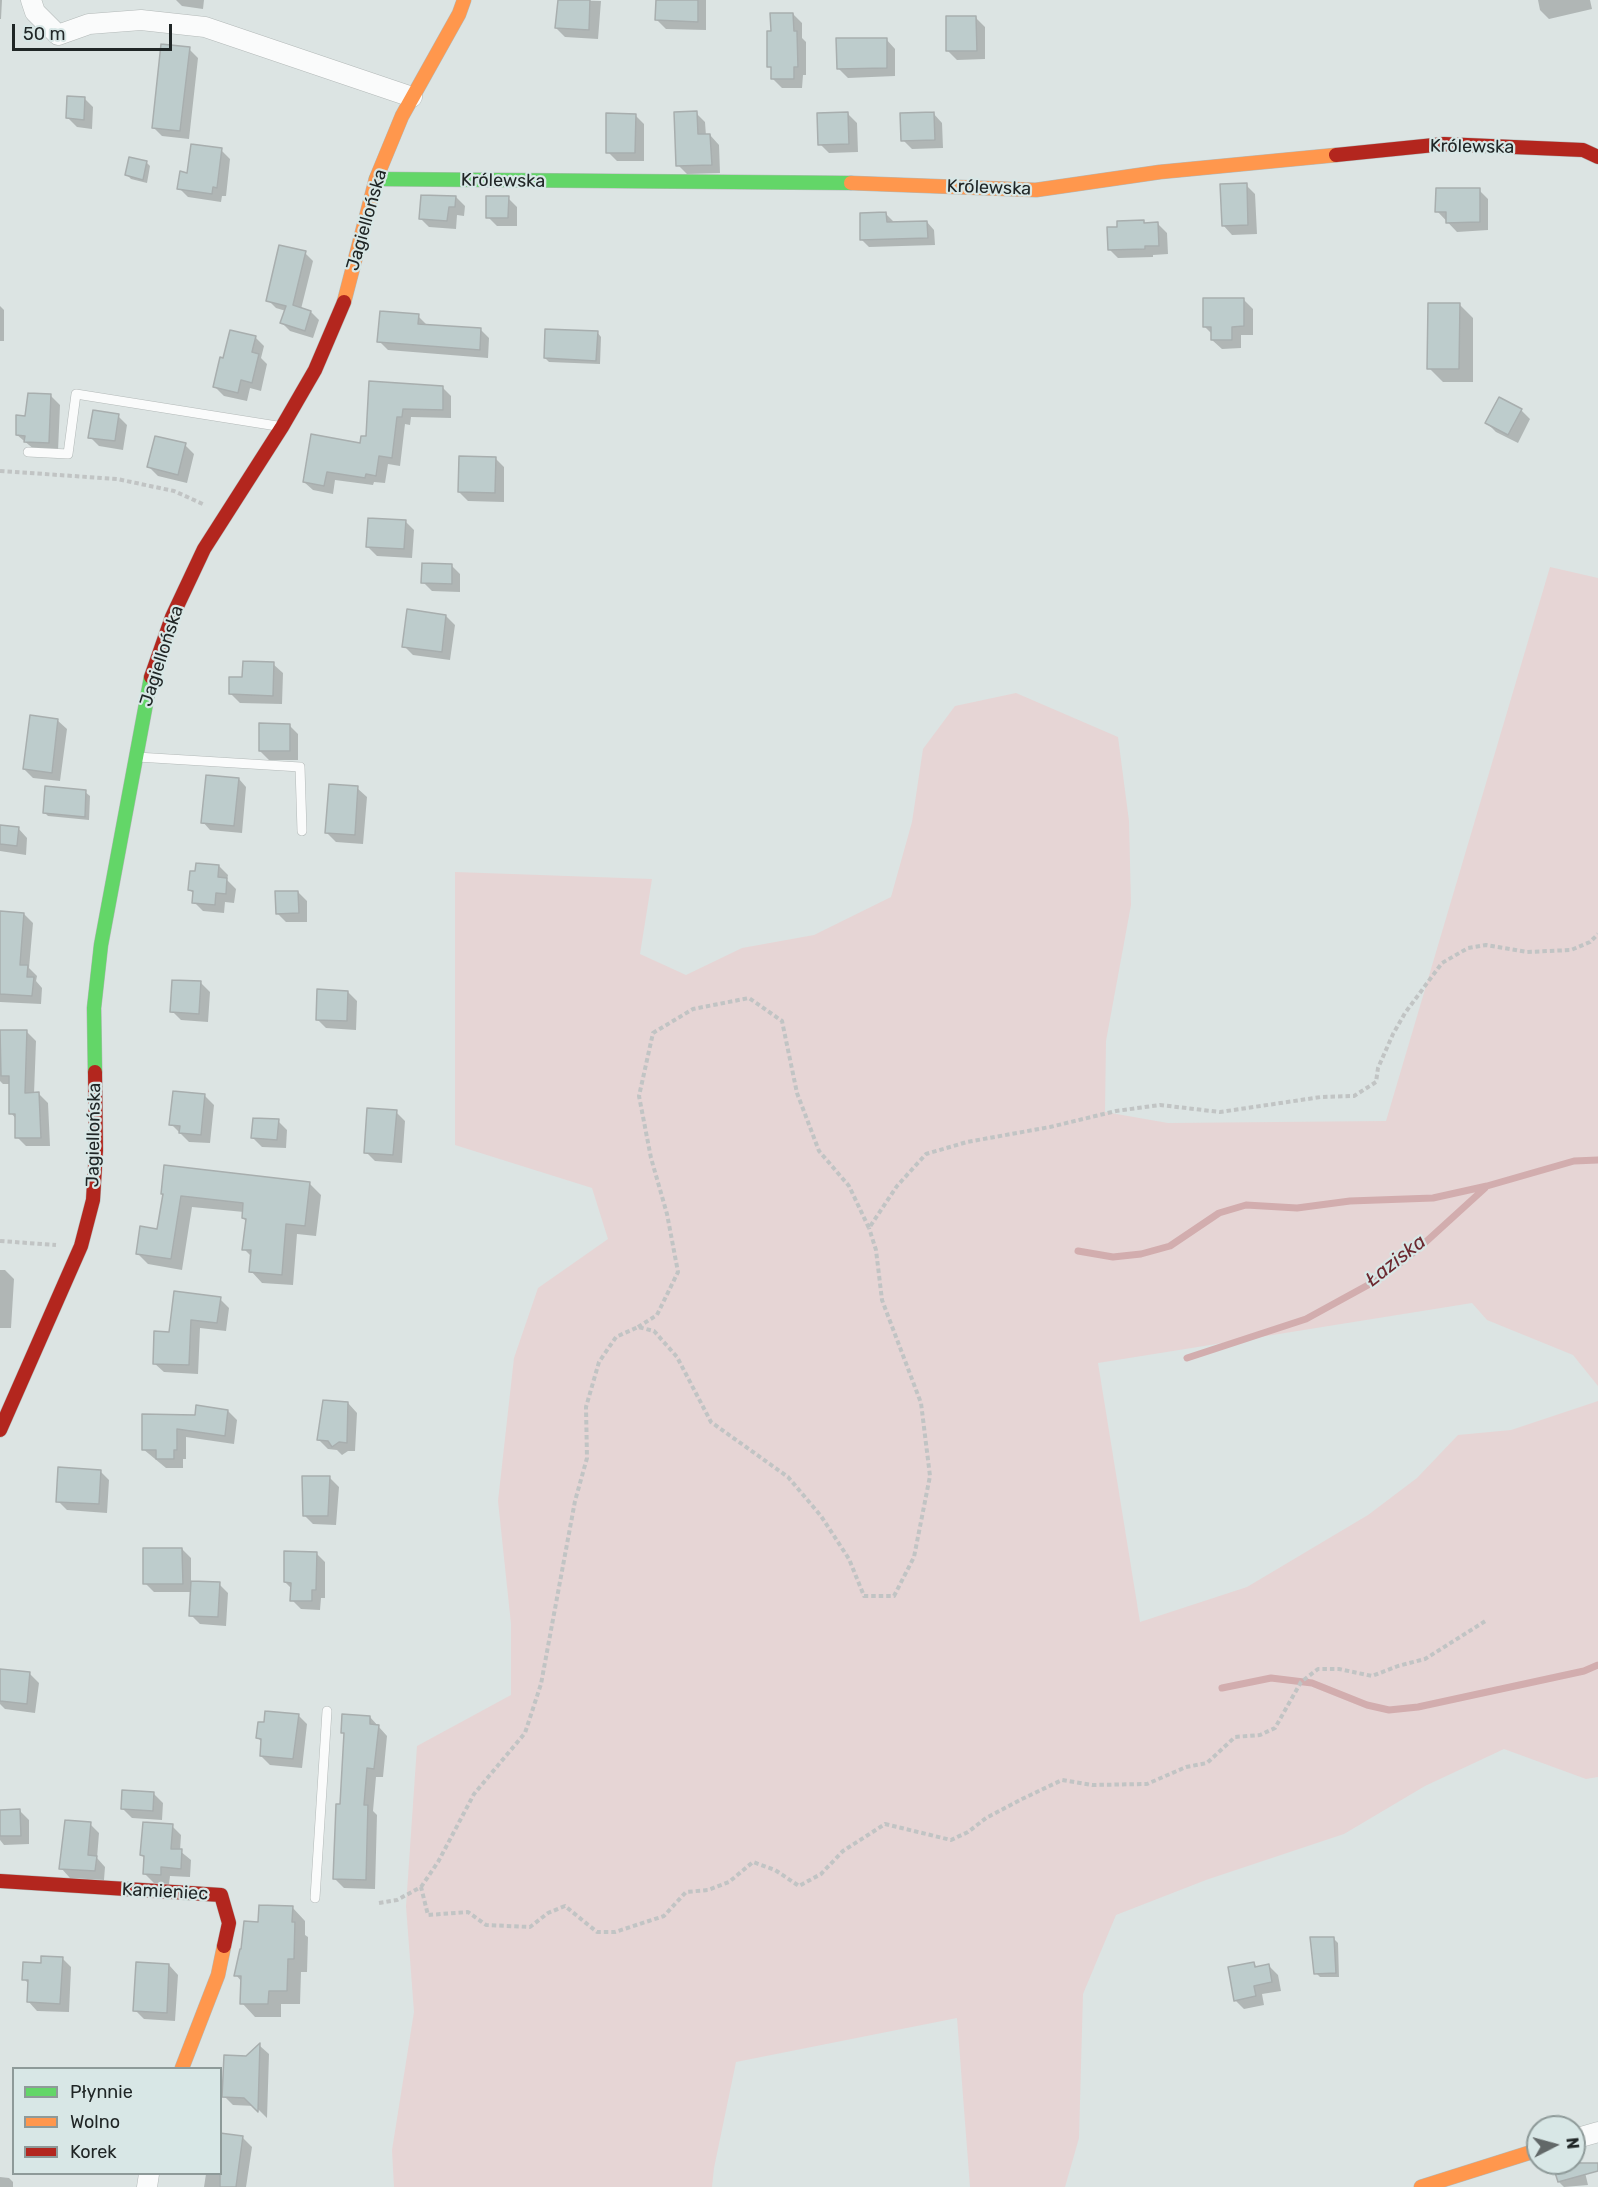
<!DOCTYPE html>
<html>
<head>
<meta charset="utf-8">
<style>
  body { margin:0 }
  #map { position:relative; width:1598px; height:2187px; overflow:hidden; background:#dce4e3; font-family:Rubik,sans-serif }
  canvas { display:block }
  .legend { position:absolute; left:12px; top:2067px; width:210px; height:108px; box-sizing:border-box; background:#d8e7e6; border:2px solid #8e9a99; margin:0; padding:8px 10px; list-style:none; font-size:18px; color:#202626 }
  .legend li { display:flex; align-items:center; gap:12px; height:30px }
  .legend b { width:30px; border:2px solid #8e9a99 }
  .north { position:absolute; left:1526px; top:2115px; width:60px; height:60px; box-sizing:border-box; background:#d8e7e6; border:2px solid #8e9a99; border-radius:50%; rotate:84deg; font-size:16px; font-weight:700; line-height:24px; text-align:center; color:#202626 }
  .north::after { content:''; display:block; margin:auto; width:21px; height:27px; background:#626868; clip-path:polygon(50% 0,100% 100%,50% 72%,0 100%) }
  .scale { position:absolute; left:12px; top:24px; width:160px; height:27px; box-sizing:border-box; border:3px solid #202626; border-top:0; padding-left:8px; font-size:18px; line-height:21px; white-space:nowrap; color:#202626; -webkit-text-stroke:4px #d8e7e6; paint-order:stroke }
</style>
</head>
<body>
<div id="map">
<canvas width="1598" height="2187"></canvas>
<ul class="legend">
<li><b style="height:8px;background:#63d668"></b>Płynnie</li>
<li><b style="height:8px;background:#ff974d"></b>Wolno</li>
<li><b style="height:8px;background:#b3261e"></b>Korek</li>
</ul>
<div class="north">N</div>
<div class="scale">50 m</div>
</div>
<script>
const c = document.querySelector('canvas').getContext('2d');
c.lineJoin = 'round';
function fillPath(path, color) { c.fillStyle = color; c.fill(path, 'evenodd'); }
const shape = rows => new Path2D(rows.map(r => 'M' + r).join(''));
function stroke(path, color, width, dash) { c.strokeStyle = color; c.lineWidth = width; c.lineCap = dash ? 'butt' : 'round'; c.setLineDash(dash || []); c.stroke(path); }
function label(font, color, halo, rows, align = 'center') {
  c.font = font + ' Rubik,sans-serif'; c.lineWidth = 4.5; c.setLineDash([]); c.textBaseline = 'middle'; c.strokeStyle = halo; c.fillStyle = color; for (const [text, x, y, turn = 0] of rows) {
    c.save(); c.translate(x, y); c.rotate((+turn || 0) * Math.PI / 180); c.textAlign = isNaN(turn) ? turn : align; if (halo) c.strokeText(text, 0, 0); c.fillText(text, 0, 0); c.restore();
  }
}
fillPath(shape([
  [1550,567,1598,578,1598,1386,1573,1355,1487,1320,1472,1303,1098,1363,1140,1622,1247,1587,1368,1515,1417,1478,1458,1435,1511,1430,1598,1401,1598,1777,1586,1779,1504,1749,1425,1786,1344,1834,1206,1880,1116,1915,1083,1994,1079,2138,1065,2187,970,2187,957,2018,736,2062,714,2168,712,2187,394,2187,392,2150,414,2012,406,1906,417,1746,511,1695,511,1624,498,1501,514,1358,538,1288,608,1239,592,1188,455,1145,455,872,652,879,640,954,686,975,742,948,814,935,891,897,912,822,923,749,955,706,1016,693,1118,737,1129,821,1131,905,1106,1041,1105,1112,1168,1123,1386,1121]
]), '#e6d5d5');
fillPath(shape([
  [0,0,2,0,1,19,0,19],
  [176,0,204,0,203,9,182,6],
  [560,0,601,1,598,39,565,37,556,28],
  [657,0,706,0,706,30,666,29,657,20],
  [1538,0,1590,0,1592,9,1549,19,1540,10],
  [793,14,802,23,802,38,806,42,806,75,803,75,802,88,782,88,773,79,773,70,769,66,772,33],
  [976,18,985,27,985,59,957,60,948,51],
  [886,39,895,49,895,76,848,78,838,68],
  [189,49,198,58,189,139,162,136,153,127],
  [84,98,93,107,92,129,77,127,68,118],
  [696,113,705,122,706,136,710,135,719,145,720,173,687,174,678,165],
  [933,113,942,123,943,148,912,149,903,140],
  [848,114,857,123,858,152,829,153,820,144],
  [635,115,644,124,644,161,617,161,608,152],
  [221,150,230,159,226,196,222,196,221,202,188,197,179,188],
  [146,162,150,166,147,183,131,179,127,175],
  [1246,185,1255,194,1257,234,1232,235,1223,225],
  [1479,190,1488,199,1488,230,1457,232,1437,211],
  [456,197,465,206,464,216,457,215,456,229,429,227,420,218],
  [508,198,517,207,517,226,497,226,488,217],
  [886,214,893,221,893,224,927,222,934,230,935,245,869,247,862,240],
  [1143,222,1146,224,1158,224,1167,233,1168,254,1153,255,1153,257,1118,258,1109,249],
  [305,253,313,261,301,309,311,312,319,320,313,338,290,331,282,323,286,311,276,308,268,300],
  [1244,300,1253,309,1253,335,1241,335,1241,348,1222,349,1212,340,1212,334,1205,327],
  [1459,304,1473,318,1473,382,1443,382,1429,368],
  [0,306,4,310,4,341,0,341],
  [418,316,427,325,480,329,489,338,488,358,388,350,379,341],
  [597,332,601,337,600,364,549,362,545,358],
  [255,337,264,346,261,358,267,364,261,391,250,388,247,401,224,396,215,387,224,360],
  [371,383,443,388,451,396,451,418,411,417,410,425,405,424,400,466,388,464,385,483,374,482,373,485,335,480,333,494,313,490,304,482,361,445,367,438],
  [51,396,60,405,58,451,35,450,17,435],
  [1521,410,1530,419,1518,443,1496,432,1487,423],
  [118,416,127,425,123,450,99,446,90,437],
  [185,445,194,454,187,483,158,476,149,467],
  [495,458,504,467,504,502,468,501,459,492],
  [405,521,414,530,412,558,377,556,368,547],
  [451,565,460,574,460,592,432,591,423,582],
  [446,616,455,625,450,660,413,655,404,646],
  [273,664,283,673,282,704,240,703,231,694,244,679],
  [57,720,67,729,60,781,33,778,24,769],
  [289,725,298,734,298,760,269,760,260,751],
  [239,779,246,787,242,833,210,830,203,822],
  [357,788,367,797,363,844,336,842,327,833],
  [85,792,90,796,89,820,48,816,44,812],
  [0,826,18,828,27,838,26,855,0,851],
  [219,866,228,875,227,880,236,889,234,903,225,902,224,913,203,911,194,902,194,894,190,890],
  [298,892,307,901,307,922,286,922,277,913],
  [0,912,24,914,33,923,29,968,37,976,36,981,42,988,41,1004,0,1002],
  [201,983,210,992,208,1022,181,1020,172,1011],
  [348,992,357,1001,356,1030,326,1028,317,1019],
  [0,1031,27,1032,36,1041,34,1094,39,1094,48,1103,50,1146,26,1146,17,1137,17,1120,11,1113,10,1084,3,1084,0,1081],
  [205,1096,214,1105,210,1143,189,1142,171,1124],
  [396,1112,405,1121,402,1163,375,1161,366,1152],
  [278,1121,287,1130,286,1148,262,1147,253,1138],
  [310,1184,321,1195,316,1236,297,1234,293,1285,262,1283,251,1271,252,1257,244,1249,247,1222,243,1218,244,1212,192,1207,182,1270,148,1264,137,1253,159,1231,165,1196,162,1194],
  [0,1270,5,1270,14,1279,11,1328,0,1328],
  [220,1299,229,1308,226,1331,200,1328,198,1374,164,1372,154,1363,170,1333],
  [348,1403,357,1413,355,1451,348,1451,342,1455,337,1450,328,1449,319,1440],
  [228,1411,237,1420,234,1444,186,1437,186,1459,183,1459,183,1468,166,1468,143,1449,196,1416],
  [100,1471,109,1480,107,1513,67,1510,58,1501],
  [330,1478,339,1487,336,1525,313,1524,304,1515],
  [182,1549,191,1558,191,1582,219,1584,228,1593,226,1626,200,1624,191,1615,192,1592,154,1592,145,1583],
  [316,1553,325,1562,325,1598,321,1598,320,1610,301,1609,292,1600,292,1589,285,1582],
  [0,1670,29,1673,39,1683,35,1713,5,1709,0,1704],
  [298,1715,307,1724,302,1768,270,1765,261,1756,263,1743,258,1738],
  [370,1717,387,1736,383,1777,376,1777,373,1811,377,1815,375,1889,344,1888,335,1879,342,1805,345,1735,343,1732],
  [154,1794,163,1803,162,1820,132,1818,123,1809],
  [0,1811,20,1811,29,1820,29,1844,4,1845,0,1840],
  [90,1824,99,1833,97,1858,105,1867,104,1880,70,1878,61,1868],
  [172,1826,181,1835,180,1851,191,1860,190,1877,170,1876,169,1884,154,1883,145,1874,146,1859,141,1855],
  [292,1907,305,1921,305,1935,308,1937,307,1972,301,1972,300,2004,281,2004,281,2017,255,2017,242,2003,242,1982,236,1975,259,1923],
  [1334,1939,1338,1943,1339,1977,1320,1977,1316,1973],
  [62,1958,71,1967,69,2012,37,2011,28,2001,29,1984,24,1979,42,1964],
  [1253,1963,1258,1968,1269,1966,1278,1975,1281,1991,1262,1994,1264,2005,1244,2009,1235,2000],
  [169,1965,178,1975,175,2021,144,2019,135,2010],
  [260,2046,269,2054,267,2118,255,2106,233,2105,224,2096,247,2057],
  [243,2138,252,2147,246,2187,204,2187,206,2174,220,2174],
  [1574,2156,1583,2164,1588,2185,1564,2187,1559,2182,1554,2163,1574,2163],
  [0,2177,9,2178,13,2182,13,2187,0,2187]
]), '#0003');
stroke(shape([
  [1078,1251,1113,1257,1141,1254,1170,1246,1219,1213,1246,1205,1297,1208,1350,1201,1433,1198,1487,1186,1574,1161,1598,1160],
  [1187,1358,1306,1319,1379,1279,1418,1249,1485,1188],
  [1222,1688,1271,1678,1312,1683,1367,1705,1389,1710,1418,1707,1584,1671,1598,1665]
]), '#d2adae', 7);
const building = shape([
  [558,0,590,0,589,30,555,28,558,0],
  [656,0,698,0,698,22,655,20,656,0],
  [770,13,793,13,794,31,797,31,798,67,794,67,794,79,771,79,771,67,767,67,767,31,771,31,770,13],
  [946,16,976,16,977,51,946,51,946,16],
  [836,38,887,38,887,68,837,69,836,38],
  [161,44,190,47,180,131,152,128,161,44],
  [67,96,85,97,84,120,66,118,67,96],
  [697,111,698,134,710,134,712,165,676,166,674,112,697,111],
  [848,112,849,144,818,145,817,113,848,112],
  [934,112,935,140,901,141,900,113,934,112],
  [606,113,636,114,635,153,606,153,606,113],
  [191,144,222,148,217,188,213,187,212,194,177,189,180,171,187,173,191,144],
  [129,157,147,161,143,180,125,175,129,157],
  [1247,183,1248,225,1222,226,1220,184,1247,183],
  [1436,188,1480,188,1480,222,1446,223,1446,212,1435,212,1436,188],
  [421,195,456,196,455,207,449,207,447,221,419,219,421,195],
  [486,196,509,196,508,218,486,218,486,196],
  [886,212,887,222,927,221,928,238,860,240,860,213,886,212],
  [1144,220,1144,223,1158,222,1159,246,1145,246,1145,249,1108,250,1107,227,1117,227,1117,221,1144,220],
  [279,245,306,251,293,305,311,311,305,331,280,323,286,306,266,301,279,245],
  [1203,298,1244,298,1244,326,1232,327,1232,340,1211,340,1211,327,1203,327,1203,298],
  [1428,303,1460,303,1459,369,1427,369,1428,303],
  [380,311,419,314,418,324,481,328,480,350,377,342,380,311],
  [545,329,598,331,596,361,544,358,545,329],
  [230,330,256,336,252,352,259,354,252,383,241,380,238,393,213,387,220,357,223,358,230,330],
  [369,381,443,386,443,410,403,409,402,417,397,417,392,458,379,456,376,476,366,474,365,478,327,472,324,486,303,482,311,434,360,443,361,436,366,436,369,381],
  [28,393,51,394,49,443,24,442,25,436,16,435,16,415,25,416,28,393],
  [1499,397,1522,409,1508,435,1485,423,1499,397],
  [93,410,119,414,115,441,88,438,93,410],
  [155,436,186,443,178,475,147,467,155,436],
  [459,456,496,457,495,493,458,492,459,456],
  [368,518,406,520,404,549,366,547,368,518],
  [422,563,452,564,452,584,421,583,422,563],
  [407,609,446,615,442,652,402,647,407,609],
  [243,661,274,662,273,696,229,694,229,677,242,677,243,661],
  [30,715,58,719,52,773,23,769,30,715],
  [259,723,290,724,290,751,259,751,259,723],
  [206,775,239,778,234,826,201,823,206,775],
  [329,784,358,786,355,835,325,833,329,784],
  [45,786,86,790,85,817,43,813,45,786],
  [0,825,19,827,17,846,0,844,0,825],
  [196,863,219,865,218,877,227,878,226,894,216,893,215,905,192,903,193,891,188,890,190,871,195,871,196,863],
  [275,891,298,891,299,913,276,914,275,891],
  [0,911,24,913,20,965,28,965,27,977,34,977,32,996,0,994,0,911],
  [172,980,201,981,199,1014,170,1012,172,980],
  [317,989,348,991,347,1021,316,1020,317,989],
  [0,1030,27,1030,25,1093,39,1092,41,1138,15,1138,15,1114,9,1114,9,1076,1,1076,0,1030],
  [173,1091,205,1094,201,1135,179,1133,180,1126,169,1125,173,1091],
  [367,1108,397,1110,393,1155,364,1153,367,1108],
  [253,1118,279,1119,277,1140,251,1138,253,1118],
  [164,1165,310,1182,305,1226,286,1224,282,1275,249,1272,251,1250,242,1250,246,1219,242,1218,243,1203,181,1196,171,1259,136,1254,140,1226,157,1229,163,1194,161,1194,164,1165],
  [174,1291,221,1297,217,1323,191,1320,189,1365,153,1364,154,1331,169,1332,174,1291],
  [323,1400,348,1402,347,1443,339,1442,332,1447,328,1441,317,1440,323,1400],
  [196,1405,228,1410,225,1436,177,1429,177,1450,174,1450,174,1459,156,1459,156,1450,142,1450,142,1414,195,1415,196,1405],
  [58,1467,101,1470,99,1504,56,1502,58,1467],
  [302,1476,330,1476,328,1516,303,1516,302,1476],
  [143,1548,182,1548,183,1584,143,1584,143,1548],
  [284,1551,317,1552,316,1590,312,1590,312,1601,290,1601,291,1583,284,1582,284,1551],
  [191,1581,220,1582,218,1617,189,1616,191,1581],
  [0,1669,30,1672,27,1704,0,1701,0,1669],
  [265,1711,299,1714,293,1759,260,1756,261,1739,256,1738,258,1722,264,1722,265,1711],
  [342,1714,370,1716,370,1724,379,1725,374,1769,367,1768,364,1805,368,1805,366,1880,333,1879,336,1804,340,1804,344,1733,341,1733,342,1714],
  [122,1790,154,1792,153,1811,121,1809,122,1790],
  [20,1809,21,1836,0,1836,0,1810,20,1809],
  [65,1820,91,1822,88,1855,97,1856,95,1871,59,1869,65,1820],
  [143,1822,173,1824,171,1849,182,1849,181,1869,161,1867,161,1875,143,1874,144,1856,140,1855,143,1822],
  [259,1905,293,1906,292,1922,295,1922,294,1959,288,1959,287,1991,269,1991,268,2004,240,2004,241,1976,234,1976,240,1949,241,1949,244,1921,258,1922,259,1905],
  [1310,1937,1334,1937,1336,1973,1314,1974,1310,1937],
  [41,1956,63,1957,60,2004,27,2002,28,1980,22,1980,23,1962,41,1963,41,1956],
  [136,1962,169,1964,167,2013,133,2011,136,1962],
  [1254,1962,1255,1967,1269,1964,1272,1982,1254,1986,1256,1996,1234,2001,1228,1967,1254,1962],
  [260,2043,259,2077,258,2112,244,2098,222,2097,224,2055,246,2056,260,2043],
  [220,2133,243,2136,236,2187,220,2187,220,2133],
  [1552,2163,1598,2163,1598,2171,1558,2182,1552,2163]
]);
fillPath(building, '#bdcccc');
stroke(building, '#a8aeae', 1.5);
const lane = shape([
  [28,452,68,454,76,394,277,426],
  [137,757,300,767,302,831],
  [315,1898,327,1711]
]);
const street = shape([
  [31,0,35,12,58,35,89,24,141,20,205,27,412,97],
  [1574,2139,1598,2132],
  [147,2187,149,2174]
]);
const fast = shape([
  [376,179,851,183],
  [95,1072,94,1008,101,945,151,677]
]);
const slow = shape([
  [851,183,1036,190,1160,172,1336,155],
  [344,302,376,179,402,116,459,14,464,0],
  [182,2068,218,1975,224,1946],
  [1421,2187,1538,2150]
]);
const jam = shape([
  [1336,155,1444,144,1583,150,1598,157],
  [151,677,172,617,204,549,282,427,315,370,344,302],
  [0,1430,81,1246,93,1200,96,1150,95,1072],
  [0,1881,221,1895,229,1923,224,1946]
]);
stroke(lane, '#b3b9b8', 10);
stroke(street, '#b3b9b8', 21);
stroke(fast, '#b3b9b8', 15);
stroke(slow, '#b3b9b8', 15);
stroke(jam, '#b3b9b8', 15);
stroke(shape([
  [0,471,117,479,174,491,205,505],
  [0,1241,56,1245],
  [638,1327,657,1315,678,1272,667,1214,651,1158,639,1096,653,1033,693,1009,749,998,782,1021,797,1093,819,1151,849,1186,869,1228,897,1186,926,1154,967,1142,1050,1127,1116,1111,1160,1105,1220,1112,1321,1097,1354,1096,1376,1082,1378,1068,1393,1034,1405,1013,1442,963,1468,948,1486,945,1527,952,1571,950,1590,942,1598,934],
  [421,1887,438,1862,474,1794,525,1733,541,1684,575,1501,587,1458,586,1407,599,1362,616,1337,638,1327,654,1331,677,1357,711,1422,788,1477,821,1516,849,1559,864,1596,894,1596,914,1557,930,1476,921,1403,882,1300,876,1250,869,1228],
  [379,1903,397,1900,421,1887,428,1915,468,1912,486,1925,530,1927,548,1913,565,1906,597,1932,615,1932,664,1916,686,1892,708,1890,729,1882,753,1862,775,1870,799,1886,821,1874,843,1851,885,1824,951,1840,968,1832,986,1818,1022,1799,1062,1780,1092,1785,1147,1784,1186,1767,1207,1763,1235,1737,1260,1735,1275,1728,1301,1682,1318,1669,1339,1669,1372,1676,1398,1666,1425,1659,1487,1620]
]), '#c1c4c4', 4, [4.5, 3]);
stroke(lane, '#fafbfb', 9);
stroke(street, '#fafbfb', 20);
stroke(fast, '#63d668', 14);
stroke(slow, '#ff974d', 14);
stroke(jam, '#b3261e', 14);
label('18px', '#202626', '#d8e7e6', [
  ["Królewska",1472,147,1],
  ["Królewska",503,181,1],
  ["Królewska",989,188,2],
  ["Jagiellońska",367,220,-74],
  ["Jagiellońska",162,656,-72],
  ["Jagiellońska",94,1135,-89],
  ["Kamieniec",165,1892,3]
]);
label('italic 20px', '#6c2930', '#d8e7e6', [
  ["Łaziska",1396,1261,-38]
]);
</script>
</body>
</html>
